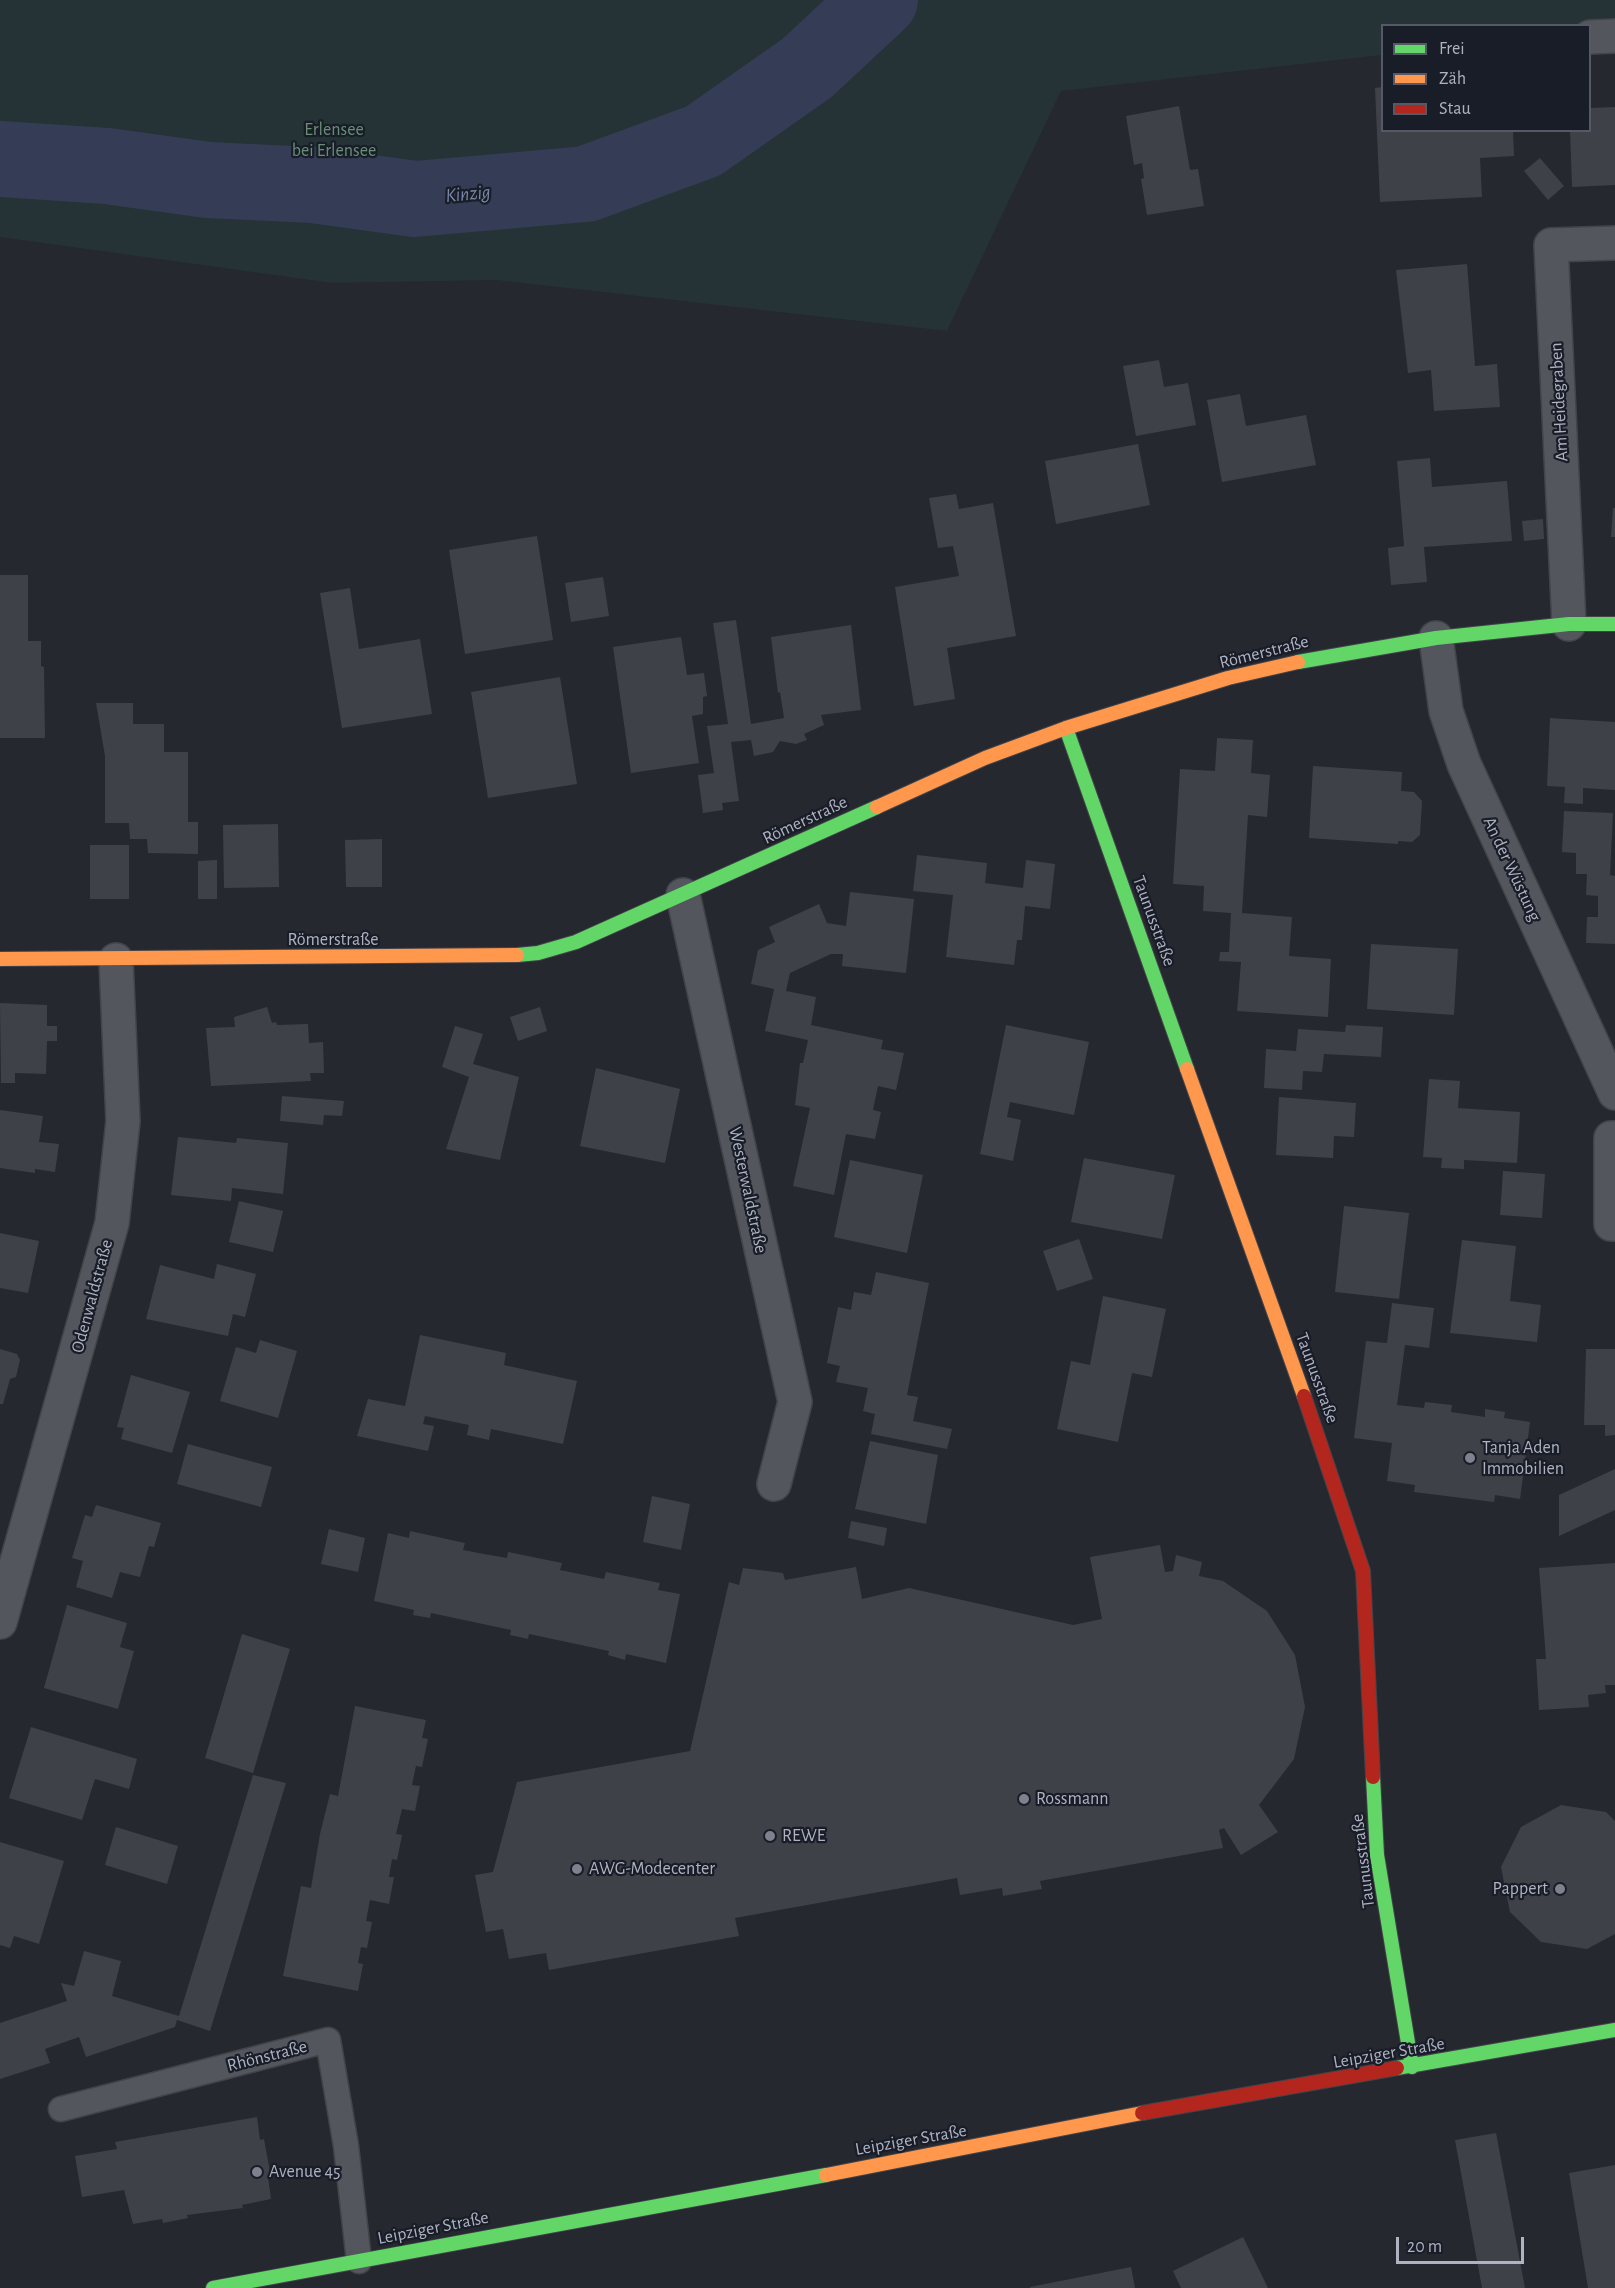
<!DOCTYPE html>
<html>
<head>
<meta charset="utf-8">
<style>
  body { margin:0 }
  #map { position:relative; width:1615px; height:2288px; overflow:hidden; background:#25282f; font-family:"Alegreya Sans",sans-serif }
  canvas { display:block }
  .legend { position:absolute; left:1381px; top:24px; width:210px; height:108px; box-sizing:border-box; background:#191d28; border:2px solid #555965; margin:0; padding:8px 10px; list-style:none; font-size:18px; color:#aeb2c1 }
  .legend li { display:flex; align-items:center; gap:12px; height:30px }
  .legend b { width:30px; border:2px solid #555965 }
  .scale { position:absolute; left:1396px; top:2237px; width:128px; height:27px; box-sizing:border-box; border:3px solid #aeb2c1; border-top:0; padding-left:8px; font-size:18px; line-height:21px; white-space:nowrap; color:#aeb2c1; -webkit-text-stroke:4px #191d28; paint-order:stroke }
</style>
</head>
<body>
<div id="map">
<canvas width="1615" height="2288"></canvas>
<ul class="legend">
<li><b style="height:8px;background:#63d668"></b>Frei</li>
<li><b style="height:8px;background:#ff974d"></b>Zäh</li>
<li><b style="height:8px;background:#b3261e"></b>Stau</li>
</ul>
<div class="scale">20 m</div>
</div>
<script>
const c = document.querySelector('canvas').getContext('2d');
c.lineJoin = 'round';
function fillPath(path, color) { c.fillStyle = color; c.fill(path, 'evenodd'); }
const shape = rows => new Path2D(rows.map(r => 'M' + r).join(''));
function stroke(path, color, width, dash) { c.strokeStyle = color; c.lineWidth = width; c.lineCap = dash ? 'butt' : 'round'; c.setLineDash(dash || []); c.stroke(path); }
function label(font, color, halo, rows, align = 'center') {
  c.font = font + ' "Alegreya Sans",sans-serif'; c.lineWidth = 4.5; c.setLineDash([]); c.textBaseline = 'middle'; c.strokeStyle = halo; c.fillStyle = color; for (const [text, x, y, turn = 0] of rows) {
    c.save(); c.translate(x, y); c.rotate((+turn || 0) * Math.PI / 180); c.textAlign = isNaN(turn) ? turn : align; if (halo) c.strokeText(text, 0, 0); c.fillText(text, 0, 0); c.restore();
  }
}
fillPath(shape([
  [0,0,1615,0,1615,29,1590,26,1382,26,1382,55,1061,91,947,331,497,280,332,283,0,237]
]), '#253236');
stroke(shape([
  [0,159,107,166,208,180,313,185,415,199,586,184,703,141,807,68,880,0]
]), '#343d55', 76);
fillPath(shape([
  [1382,87,1382,130,1513,130,1514,156,1480,158,1482,197,1380,202,1375,88],
  [1179,106,1190,170,1198,169,1204,206,1147,215,1141,179,1144,178,1142,163,1134,165,1126,116],
  [1615,107,1615,185,1572,187,1570,130,1590,130,1590,108],
  [1540,158,1564,186,1548,200,1524,171],
  [1467,264,1475,366,1497,364,1500,407,1434,411,1431,370,1408,373,1396,270],
  [1159,360,1164,387,1188,383,1196,425,1136,436,1123,366],
  [1240,394,1246,426,1306,415,1316,465,1222,482,1207,400],
  [1138,444,1150,505,1056,524,1045,461],
  [1430,458,1432,487,1507,481,1512,541,1424,547,1427,582,1391,585,1388,548,1404,546,1397,461],
  [956,494,959,509,993,503,1016,636,947,648,955,699,914,706,895,587,959,576,953,546,938,548,929,498],
  [1613,508,1615,508,1615,537,1611,537],
  [1543,519,1544,539,1524,541,1522,521],
  [537,536,553,640,465,654,449,550],
  [0,575,28,575,28,641,41,641,41,666,44,667,45,738,0,738],
  [603,577,609,616,571,622,565,583],
  [350,588,359,649,420,639,432,714,342,728,320,593],
  [736,620,751,724,784,718,780,692,778,693,771,637,851,625,861,710,821,715,824,725,804,734,807,740,796,744,780,741,773,752,754,756,751,740,731,742,739,801,722,803,723,810,703,813,698,775,714,773,707,726,728,724,713,623],
  [681,637,687,675,704,673,707,696,703,697,703,714,692,716,699,763,631,773,613,647],
  [560,677,577,784,488,798,471,692],
  [96,703,133,703,133,724,164,724,164,752,188,752,188,822,198,822,198,854,148,853,147,839,130,839,129,823,105,823,105,756],
  [1550,718,1615,722,1615,790,1583,788,1583,804,1564,803,1565,787,1547,786],
  [1217,738,1253,740,1251,773,1270,775,1267,817,1248,815,1242,913,1292,917,1289,956,1331,959,1328,1017,1237,1011,1241,962,1219,961,1220,952,1229,952,1231,913,1203,911,1204,886,1173,884,1180,769,1215,771],
  [1313,766,1402,772,1401,791,1414,792,1422,801,1420,835,1412,842,1398,841,1398,844,1309,838],
  [1564,811,1613,813,1610,875,1615,876,1615,944,1586,943,1587,917,1598,917,1598,896,1586,895,1587,874,1576,874,1576,853,1562,852],
  [278,824,279,887,224,888,223,825],
  [382,839,382,887,346,887,345,840],
  [90,845,129,845,129,899,90,899],
  [917,855,987,863,985,883,1023,888,1026,860,1055,864,1050,909,1025,906,1022,940,1017,940,1014,965,946,957,953,895,913,891],
  [217,860,217,899,198,899,198,861],
  [850,892,914,899,906,973,842,966,843,954,831,954,790,973,786,991,816,997,811,1025,883,1040,881,1049,904,1053,896,1090,878,1086,873,1110,881,1112,875,1139,846,1134,834,1195,793,1186,810,1108,795,1105,800,1063,803,1063,808,1040,765,1031,774,989,751,984,758,950,775,942,769,927,819,904,827,923,846,926],
  [1371,944,1458,949,1454,1015,1367,1009],
  [0,1003,47,1005,47,1026,57,1026,57,1041,47,1041,46,1074,15,1073,15,1083,1,1083],
  [267,1007,272,1023,276,1022,277,1025,308,1024,309,1043,323,1042,324,1073,310,1073,311,1081,211,1086,206,1028,235,1027,234,1017],
  [540,1007,547,1031,518,1041,510,1017],
  [1006,1025,1089,1042,1074,1115,1010,1102,1007,1117,1021,1120,1013,1161,980,1154],
  [1346,1025,1383,1027,1381,1057,1324,1054,1322,1072,1303,1071,1302,1090,1264,1088,1266,1049,1296,1051,1298,1029,1345,1032],
  [455,1026,483,1034,473,1064,519,1077,500,1160,446,1149,469,1077,442,1067],
  [596,1068,680,1089,665,1163,580,1146],
  [1429,1079,1460,1081,1458,1108,1520,1112,1517,1163,1464,1160,1464,1169,1441,1168,1442,1158,1423,1157],
  [282,1096,344,1101,342,1116,324,1115,323,1125,280,1121],
  [1279,1097,1356,1103,1354,1137,1334,1136,1333,1158,1276,1155],
  [0,1110,43,1116,39,1142,59,1144,55,1172,35,1169,35,1173,0,1168],
  [178,1137,236,1143,237,1138,288,1143,283,1194,232,1188,231,1201,171,1195],
  [1084,1158,1175,1175,1162,1239,1071,1222],
  [850,1160,923,1175,907,1253,834,1237],
  [1503,1171,1545,1174,1542,1218,1500,1215],
  [239,1201,283,1211,273,1252,229,1242],
  [1344,1206,1409,1213,1399,1299,1335,1292],
  [0,1233,39,1241,28,1293,0,1288],
  [1079,1239,1093,1279,1057,1291,1043,1251],
  [1462,1240,1516,1246,1510,1301,1541,1305,1537,1342,1450,1333],
  [217,1264,256,1274,245,1317,233,1314,228,1336,146,1319,160,1265,214,1279],
  [876,1272,929,1283,907,1395,918,1397,913,1421,952,1429,947,1449,871,1434,875,1414,863,1411,868,1388,836,1382,840,1366,827,1363,838,1307,851,1310,854,1292,871,1295],
  [1103,1296,1166,1309,1152,1377,1132,1373,1118,1442,1057,1429,1071,1361,1090,1365],
  [1392,1303,1434,1308,1429,1348,1405,1345,1397,1405,1424,1408,1425,1402,1452,1405,1451,1412,1485,1417,1485,1409,1505,1412,1504,1418,1530,1422,1520,1499,1495,1495,1494,1502,1414,1492,1415,1485,1387,1481,1392,1443,1354,1438,1366,1341,1387,1343],
  [420,1335,506,1353,504,1365,577,1381,563,1444,491,1429,489,1440,467,1435,469,1425,425,1416,423,1424,434,1426,428,1451,357,1436,368,1399,405,1406],
  [260,1340,297,1351,278,1418,220,1401,236,1347,256,1353],
  [0,1349,17,1354,20,1360,16,1377,10,1379,3,1404,0,1404],
  [1586,1349,1615,1349,1615,1435,1605,1436,1605,1425,1584,1425],
  [131,1375,190,1392,172,1453,121,1439,124,1428,117,1427],
  [870,1441,938,1455,926,1524,855,1509],
  [188,1444,272,1467,261,1507,177,1484],
  [1615,1469,1615,1510,1559,1536,1559,1495],
  [652,1496,690,1504,681,1550,643,1542],
  [96,1505,161,1523,154,1547,149,1546,140,1577,120,1572,112,1598,76,1587,83,1561,72,1558,85,1515,92,1517],
  [851,1521,887,1528,884,1546,848,1538],
  [329,1529,365,1538,358,1572,321,1564],
  [410,1531,465,1543,463,1550,484,1554,507,1558,508,1552,562,1563,560,1570,604,1579,606,1572,660,1583,658,1590,680,1594,666,1663,626,1654,625,1660,608,1655,609,1651,529,1634,528,1639,510,1635,511,1630,431,1613,430,1618,413,1615,414,1610,374,1601,388,1533,409,1538],
  [1160,1545,1165,1572,1173,1571,1176,1555,1202,1562,1199,1576,1223,1581,1267,1611,1295,1655,1305,1707,1294,1759,1259,1805,1278,1832,1241,1855,1224,1828,1219,1830,1223,1848,1040,1881,1042,1889,1003,1896,1002,1888,960,1895,957,1878,735,1918,739,1936,549,1970,546,1953,509,1959,503,1929,486,1932,475,1875,493,1872,517,1782,690,1751,729,1582,739,1585,743,1568,783,1573,785,1580,856,1567,862,1599,909,1588,1073,1625,1102,1619,1090,1557],
  [1615,1563,1615,1685,1605,1685,1606,1693,1588,1695,1589,1707,1539,1710,1536,1659,1546,1659,1539,1568],
  [67,1605,127,1623,120,1647,134,1651,118,1709,44,1688],
  [242,1634,290,1649,253,1773,205,1758],
  [355,1706,426,1720,422,1738,428,1739,422,1767,416,1766,412,1785,420,1786,415,1811,402,1809,396,1834,402,1835,397,1860,392,1859,389,1877,394,1877,389,1904,370,1900,366,1921,372,1922,367,1948,361,1947,358,1963,363,1964,358,1991,283,1976,301,1886,311,1888,320,1834,330,1794,338,1796],
  [31,1727,137,1759,129,1789,95,1779,82,1820,9,1798],
  [253,1775,286,1783,210,2031,177,2020,175,2027,86,2057,79,2037,45,2049,50,2063,0,2079,0,2023,67,2001,61,1983,74,1986,84,1951,121,1961,112,1996,179,2016],
  [1561,1805,1606,1812,1615,1821,1615,1934,1587,1949,1541,1942,1510,1912,1501,1867,1521,1827],
  [116,1827,178,1846,167,1884,105,1865],
  [0,1842,64,1861,39,1944,14,1936,10,1948,0,1945],
  [257,2117,260,2140,264,2139,271,2177,268,2177,271,2199,242,2205,243,2208,187,2215,188,2218,163,2223,162,2219,133,2224,124,2190,82,2197,75,2156,117,2149,115,2142],
  [1496,2133,1525,2288,1482,2288,1455,2140],
  [1615,2165,1615,2288,1588,2288,1569,2173],
  [1243,2237,1268,2288,1181,2288,1173,2271],
  [1131,2267,1135,2288,1030,2288,1030,2287]
]), '#3f4148');
const lane = shape([
  [61,2109,328,2040,346,2146,359,2261]
]);
const street = shape([
  [1590,37,1615,36],
  [1569,624,1551,245,1615,243],
  [1436,638,1446,711,1464,764,1615,1093],
  [683,895,795,1402,774,1484],
  [1615,1138,1611,1138,1611,1224,1615,1224],
  [0,1622,112,1223,123,1121,116,960]
]);
const fast = shape([
  [1298,662,1436,638,1569,624,1615,624],
  [1066,728,1187,1069],
  [517,955,538,953,576,942,877,807],
  [1373,1777,1377,1855,1412,2067],
  [1397,2068,1615,2030],
  [213,2288,826,2175]
]);
const slow = shape([
  [877,807,985,758,1066,728,1228,678,1298,662],
  [0,959,517,955],
  [1187,1069,1304,1396],
  [826,2175,1142,2113]
]);
const jam = shape([
  [1304,1396,1363,1571,1373,1777],
  [1142,2113,1397,2068]
]);
stroke(lane, '#42444a', 27);
stroke(street, '#42444a', 36);
stroke(fast, '#42444a', 16);
stroke(slow, '#42444a', 16);
stroke(jam, '#42444a', 16);
stroke(lane, '#54565e', 24);
stroke(street, '#54565e', 33);
stroke(fast, '#63d668', 14);
stroke(slow, '#ff974d', 14);
stroke(jam, '#b3261e', 14);
for (const [x, y, r, color] of [
  [1470,1458,6,"#7e828e"],
  [1024,1799,6,"#7e828e"],
  [770,1836,6,"#7e828e"],
  [577,1869,6,"#7e828e"],
  [1560,1889,6,"#7e828e"],
  [257,2172,6,"#7e828e"]
]) { const dot = new Path2D(); dot.arc(x, y, r, 0, 2 * Math.PI); c.fillStyle = color; c.fill(dot); stroke(dot, '#191d28', 2); }
label('18px', '#688f76', '#191d28', [
  ["Erlensee",334,130],
  ["bei Erlensee",334,151]
]);
label('18px', '#aeb2c1', '#191d28', [
  ["Am Heidegraben",1559,402,-93],
  ["Römerstraße",1264,652,-14],
  ["Römerstraße",805,820,-25],
  ["An der Wüstung",1512,869,65],
  ["Taunusstraße",1154,921,70],
  ["Römerstraße",333,940],
  ["Westerwaldstraße",748,1190,78],
  ["Odenwaldstraße",92,1296,-75],
  ["Taunusstraße",1317,1378,70],
  ["Taunusstraße",1363,1861,-97],
  ["Leipziger Straße",1389,2053,-10],
  ["Rhönstraße",267,2056,-14],
  ["Leipziger Straße",911,2140,-10],
  ["Leipziger Straße",433,2228,-11]
]);
label('18px', '#aeb2c1', '#191d28', [
  ["Tanja Aden",1482,1448],
  ["Immobilien",1482,1469],
  ["Rossmann",1036,1799],
  ["REWE",782,1836],
  ["AWG-Modecenter",589,1869],
  ["Pappert",1548,1889,"right"],
  ["Avenue 45",269,2172]
], 'left');
label('italic 20px', '#7886a7', '#191d28', [
  ["Kinzig",468,194,-5]
]);
</script>
</body>
</html>
